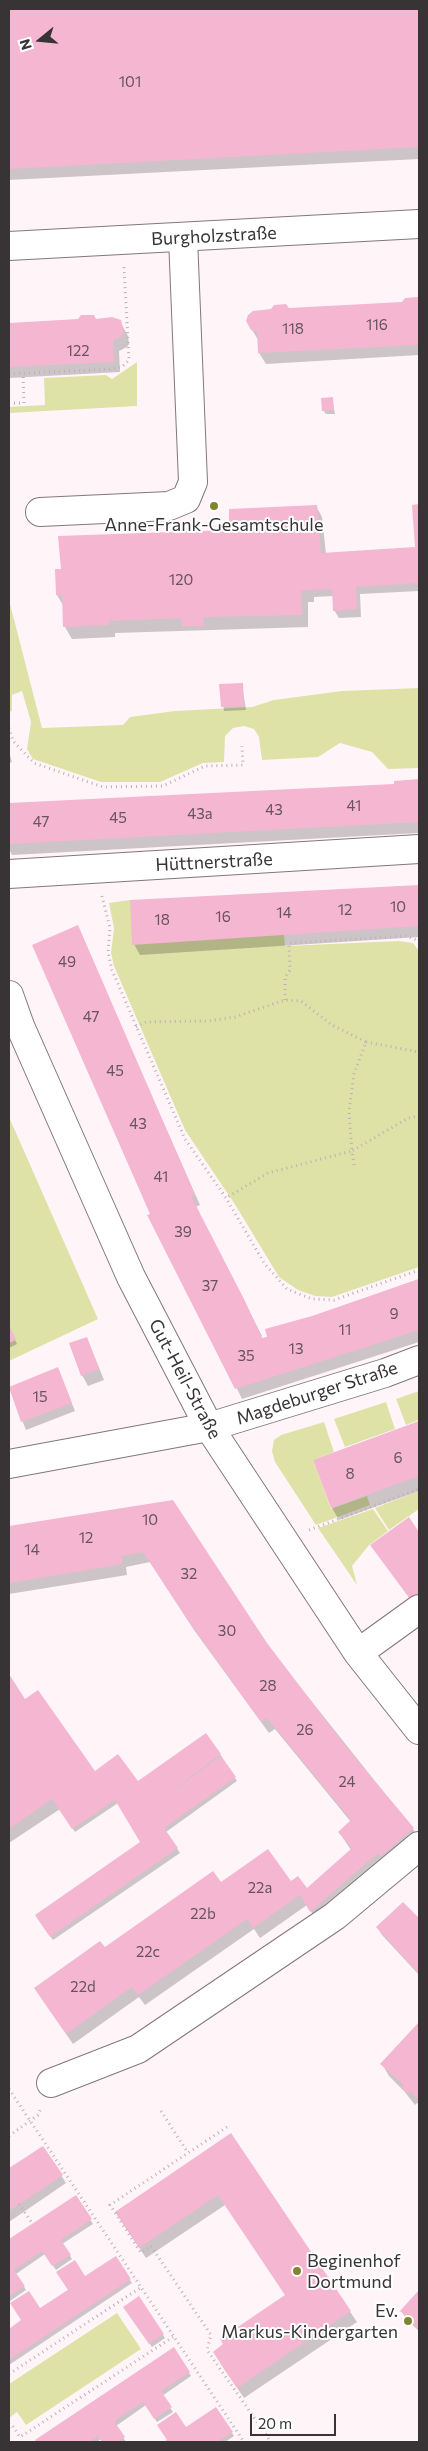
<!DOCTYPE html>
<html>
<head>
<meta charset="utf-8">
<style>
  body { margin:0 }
  #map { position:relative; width:428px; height:2451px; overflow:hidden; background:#fff5f9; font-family:Commissioner,sans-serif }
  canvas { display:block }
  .frame { position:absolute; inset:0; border:10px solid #383436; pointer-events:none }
  .north { position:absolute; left:15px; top:15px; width:50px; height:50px; -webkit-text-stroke:4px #fff; paint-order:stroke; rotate:253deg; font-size:14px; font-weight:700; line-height:20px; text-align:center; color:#383436 }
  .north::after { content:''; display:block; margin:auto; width:18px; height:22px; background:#383436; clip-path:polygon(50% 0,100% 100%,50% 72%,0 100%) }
  .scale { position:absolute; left:250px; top:2414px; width:86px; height:22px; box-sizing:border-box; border:2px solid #383436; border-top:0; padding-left:6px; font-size:15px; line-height:18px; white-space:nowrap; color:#383436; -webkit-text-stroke:4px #fff; paint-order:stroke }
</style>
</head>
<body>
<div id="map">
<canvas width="428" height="2451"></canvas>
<div class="frame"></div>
<div class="north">N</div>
<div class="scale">20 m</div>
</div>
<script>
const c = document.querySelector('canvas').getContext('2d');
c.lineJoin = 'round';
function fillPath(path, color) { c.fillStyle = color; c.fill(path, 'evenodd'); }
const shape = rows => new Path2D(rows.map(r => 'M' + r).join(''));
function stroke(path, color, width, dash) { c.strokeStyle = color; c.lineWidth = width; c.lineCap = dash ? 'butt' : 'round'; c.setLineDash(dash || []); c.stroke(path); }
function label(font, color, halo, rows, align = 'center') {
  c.font = font + ' Commissioner,sans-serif'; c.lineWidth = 4; c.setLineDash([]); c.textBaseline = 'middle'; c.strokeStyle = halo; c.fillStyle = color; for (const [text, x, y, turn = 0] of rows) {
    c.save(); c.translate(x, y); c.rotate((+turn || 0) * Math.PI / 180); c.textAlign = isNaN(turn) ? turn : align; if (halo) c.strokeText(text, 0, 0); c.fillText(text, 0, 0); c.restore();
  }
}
fillPath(shape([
  [137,362,137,406,9,413,9,407,45,405,44,378,106,375,112,379],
  [9,600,42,728,123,725,130,717,175,711,252,707,274,700,342,691,419,688,419,768,388,769,372,752,340,743,318,757,262,760,259,737,254,729,244,726,233,728,225,736,224,762,203,763,160,782,101,782,33,759,27,749,31,722,22,691,12,695,12,711,9,712],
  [130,900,284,935,285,946,399,941,413,943,419,951,419,1267,332,1297,315,1296,298,1290,279,1277,236,1206,185,1130,114,966,111,953,114,928,109,903],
  [9,1117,98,1319,9,1361],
  [419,1391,419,1420,406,1425,396,1399],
  [386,1402,395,1429,345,1447,334,1419],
  [324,1422,334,1452,313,1460,331,1509,367,1496,370,1505,316,1525,275,1462,272,1451,274,1440,281,1435],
  [419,1491,419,1509,389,1530,375,1508],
  [373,1509,388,1531,369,1545,352,1566,357,1585,318,1528],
  [117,2313,141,2349,26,2425,17,2412,9,2418,9,2384]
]), '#dee2a7');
fillPath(shape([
  [9,9,419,9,419,159,9,180],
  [417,298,419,300,419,355,266,364,259,353,259,341,252,330,289,309,402,303],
  [96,320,122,325,128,336,129,344,127,347,119,351,120,372,9,378,9,324],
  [332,399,335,414,326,414,323,410],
  [419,505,419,596,419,591,360,594,361,617,339,618,334,610,333,596,314,597,314,602,308,602,308,627,115,633,115,637,72,639,65,627,64,607,57,595,231,531,316,506,322,517,326,554,417,548,414,506],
  [242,684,246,710,224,711,220,686],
  [9,751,12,762,9,763],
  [419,780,419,833,12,855,9,849,9,805,396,785,395,782],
  [419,887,419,937,140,955,134,944,132,901],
  [77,927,200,1205,196,1207,262,1336,257,1340,268,1337,312,1317,419,1279,419,1342,242,1399,152,1214],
  [9,1327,17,1344,9,1348],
  [87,1338,104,1380,88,1386,82,1375],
  [58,1369,75,1411,26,1430,9,1388],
  [419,1422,419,1491,339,1520,332,1508,315,1461],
  [172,1501,266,1644,413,1829,419,1840,318,1923,307,1905,260,1938,254,1929,145,2005,139,1997,73,2044,42,1999,104,1949,220,1883,307,1890,351,1850,339,1832,351,1822,275,1729,269,1733,194,1630,150,1562,126,1567,127,1575,9,1594,9,1527],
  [408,1519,419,1534,419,1598,413,1602,374,1549],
  [9,1677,25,1701,94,1772,138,1783,220,1754,237,1781,166,1832,180,1853,53,1940,38,1919,142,1842,118,1803,75,1832,60,1809,9,1843,9,1726,43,1776,10,1724,9,1725],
  [403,1903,419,1920,419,1975,382,1935,377,1927],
  [419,2024,419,2104,417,2103,415,2105,404,2091,389,2076,382,2064],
  [231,2135,357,2322,244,2398,220,2363,286,2296,225,2205,146,2258,123,2223],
  [43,2147,66,2183,9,2222,9,2170],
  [75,2197,93,2224,62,2244,72,2259,56,2270,45,2254,16,2274,26,2290,10,2301,9,2240],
  [115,2258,132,2283,9,2365,9,2330],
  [419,2292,419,2331,406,2319,402,2311],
  [139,2298,165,2338,152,2347,127,2311],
  [174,2349,191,2376,162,2396,173,2412,157,2422,146,2405,116,2426,126,2442,103,2442,101,2439,97,2442,38,2442,37,2440],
  [216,2408,234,2436,225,2442,165,2442]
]), '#0003');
fillPath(shape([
  [9,9,419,9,419,147,9,169],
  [418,297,419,345,258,353,257,332,251,330,246,321,248,315,253,311,271,309,274,305,286,304,289,308,402,302,405,298],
  [81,315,94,315,96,319,112,317,121,320,124,332,121,337,113,340,114,362,9,367,9,323,78,319],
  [333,397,334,410,322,411,321,398],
  [419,504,419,583,356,587,357,609,333,611,332,589,308,590,301,590,302,615,203,617,204,626,182,626,181,618,109,621,109,625,63,627,62,595,56,595,55,569,61,569,58,536,229,530,229,509,317,505,321,553,415,547,412,505],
  [243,683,244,706,221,707,219,684],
  [419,779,419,822,9,844,9,803,394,784,394,781],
  [419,885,419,926,132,945,130,900],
  [78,925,195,1195,191,1196,245,1301,262,1338,267,1337,265,1329,312,1316,419,1279,419,1330,235,1389,147,1215,150,1214,32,945],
  [9,1324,16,1340,9,1343],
  [87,1337,99,1369,81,1376,69,1343],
  [58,1367,72,1403,21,1422,9,1387],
  [419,1421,419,1476,331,1508,313,1460],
  [173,1500,267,1643,343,1743,414,1828,381,1856,378,1853,310,1912,300,1895,253,1928,247,1919,138,1995,132,1987,66,2034,34,1988,100,1941,105,1947,213,1871,221,1882,268,1849,291,1881,298,1876,307,1888,352,1848,338,1832,351,1820,267,1718,261,1722,187,1619,143,1552,121,1556,122,1564,9,1583,9,1526],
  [409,1517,419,1532,419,1592,410,1599,370,1545],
  [9,1674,25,1699,38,1690,95,1771,118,1754,138,1781,206,1733,221,1754,157,1802,221,1756,236,1777,164,1828,178,1848,50,1937,35,1915,140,1842,115,1800,72,1829,52,1799,9,1829],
  [403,1902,419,1918,418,1973,376,1927],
  [419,2022,419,2100,410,2091,408,2094,401,2088,404,2085,380,2064],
  [231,2133,351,2311,237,2388,213,2352,223,2344,220,2339,285,2295,218,2195,139,2248,115,2212],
  [43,2146,63,2175,9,2211,9,2168],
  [76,2195,92,2219,61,2240,71,2255,52,2266,42,2251,14,2270,25,2286,9,2296,9,2239],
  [116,2256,131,2279,9,2360,9,2329,21,2320,10,2303,29,2291,40,2308,68,2290,56,2272,75,2260,85,2276],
  [419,2290,419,2329,400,2311],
  [139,2296,164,2334,149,2344,123,2307],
  [174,2347,190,2372,161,2391,172,2407,154,2419,143,2402,114,2421,125,2437,118,2442,102,2442,98,2436,89,2442,36,2442,35,2440],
  [216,2407,233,2432,217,2442,163,2442,167,2440,157,2425,176,2412,186,2427]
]), '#f4b6d1');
const minor = shape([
  [9,246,419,224],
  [40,512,169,506,186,499,193,482,183,238],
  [9,874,419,849],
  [9,995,20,1026,131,1277,209,1427,358,1653,419,1730],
  [9,1464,209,1427,385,1373,419,1360],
  [358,1653,419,1609],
  [51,2083,138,2049,335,1916,419,1846]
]);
stroke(minor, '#82777b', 30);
stroke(shape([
  [9,374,113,369,123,366,129,360,124,267],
  [9,403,24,403,23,374],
  [9,728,13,741,34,763,103,787,163,786,205,766,243,765,242,746],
  [102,896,110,928,108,952,112,970,185,1139,226,1198,264,1263,287,1289,312,1299,334,1300,419,1270],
  [285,1000,285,977,290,970,289,943,406,936,419,941],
  [136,1027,146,1022,207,1021,235,1017,285,1000,301,1001,332,1025,366,1042,354,1074,349,1112,352,1151,268,1173,226,1198],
  [366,1042,419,1052],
  [354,1165,352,1151,408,1118,419,1116],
  [309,1530,419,1489],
  [9,2089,244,2442],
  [161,2111,188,2153],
  [227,2127,110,2205,141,2253,151,2246,211,2335,207,2350,271,2442],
  [9,2136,38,2115,41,2108],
  [19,2204,32,2223],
  [9,2374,140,2288],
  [9,2427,12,2425,20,2437,173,2337]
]), '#bab2b5', 3, [1, 4]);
stroke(minor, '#fff', 28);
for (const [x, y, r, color] of [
  [214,506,5,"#82852f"],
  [297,2271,5,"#82852f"],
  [408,2321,5,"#82852f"]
]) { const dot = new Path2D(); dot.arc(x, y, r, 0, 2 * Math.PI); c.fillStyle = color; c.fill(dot); stroke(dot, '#fff', 2); }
label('15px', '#67545d', null, [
  ["101",130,82],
  ["116",377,325],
  ["118",293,329],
  ["122",78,351],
  ["120",181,580],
  ["41",354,806],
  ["43",274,810],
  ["43a",200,814],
  ["45",118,818],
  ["47",41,822],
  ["10",398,907],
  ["12",345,910],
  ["14",284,913],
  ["16",223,917],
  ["18",162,920],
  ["49",67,962],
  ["47",91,1017],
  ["45",115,1071],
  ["43",138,1124],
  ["41",161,1177],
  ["39",183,1232],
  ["37",210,1286],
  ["9",394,1314],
  ["11",345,1330],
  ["13",296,1349],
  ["35",246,1356],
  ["15",40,1397],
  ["6",398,1458],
  ["8",350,1474],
  ["10",150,1520],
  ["12",86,1538],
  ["14",32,1550],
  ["32",189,1574],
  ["30",227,1631],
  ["28",268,1686],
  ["26",305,1730],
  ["24",347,1782],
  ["22a",260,1888],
  ["22b",203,1914],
  ["22c",148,1952],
  ["22d",83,1987]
]);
label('18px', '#383436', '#fff', [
  ["Burgholzstraße",214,236,-3],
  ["Hüttnerstraße",214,862,-3],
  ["Gut-Heil-Straße",185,1379,62],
  ["Magdeburger Straße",317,1393,-18]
]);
label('18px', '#383436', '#fff', [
  ["Anne-Frank-Gesamtschule",214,525],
  ["Beginenhof",307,2261,"left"],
  ["Dortmund",307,2282,"left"],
  ["Ev.",398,2311,"right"],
  ["Markus-Kindergarten",398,2332,"right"]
]);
</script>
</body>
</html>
